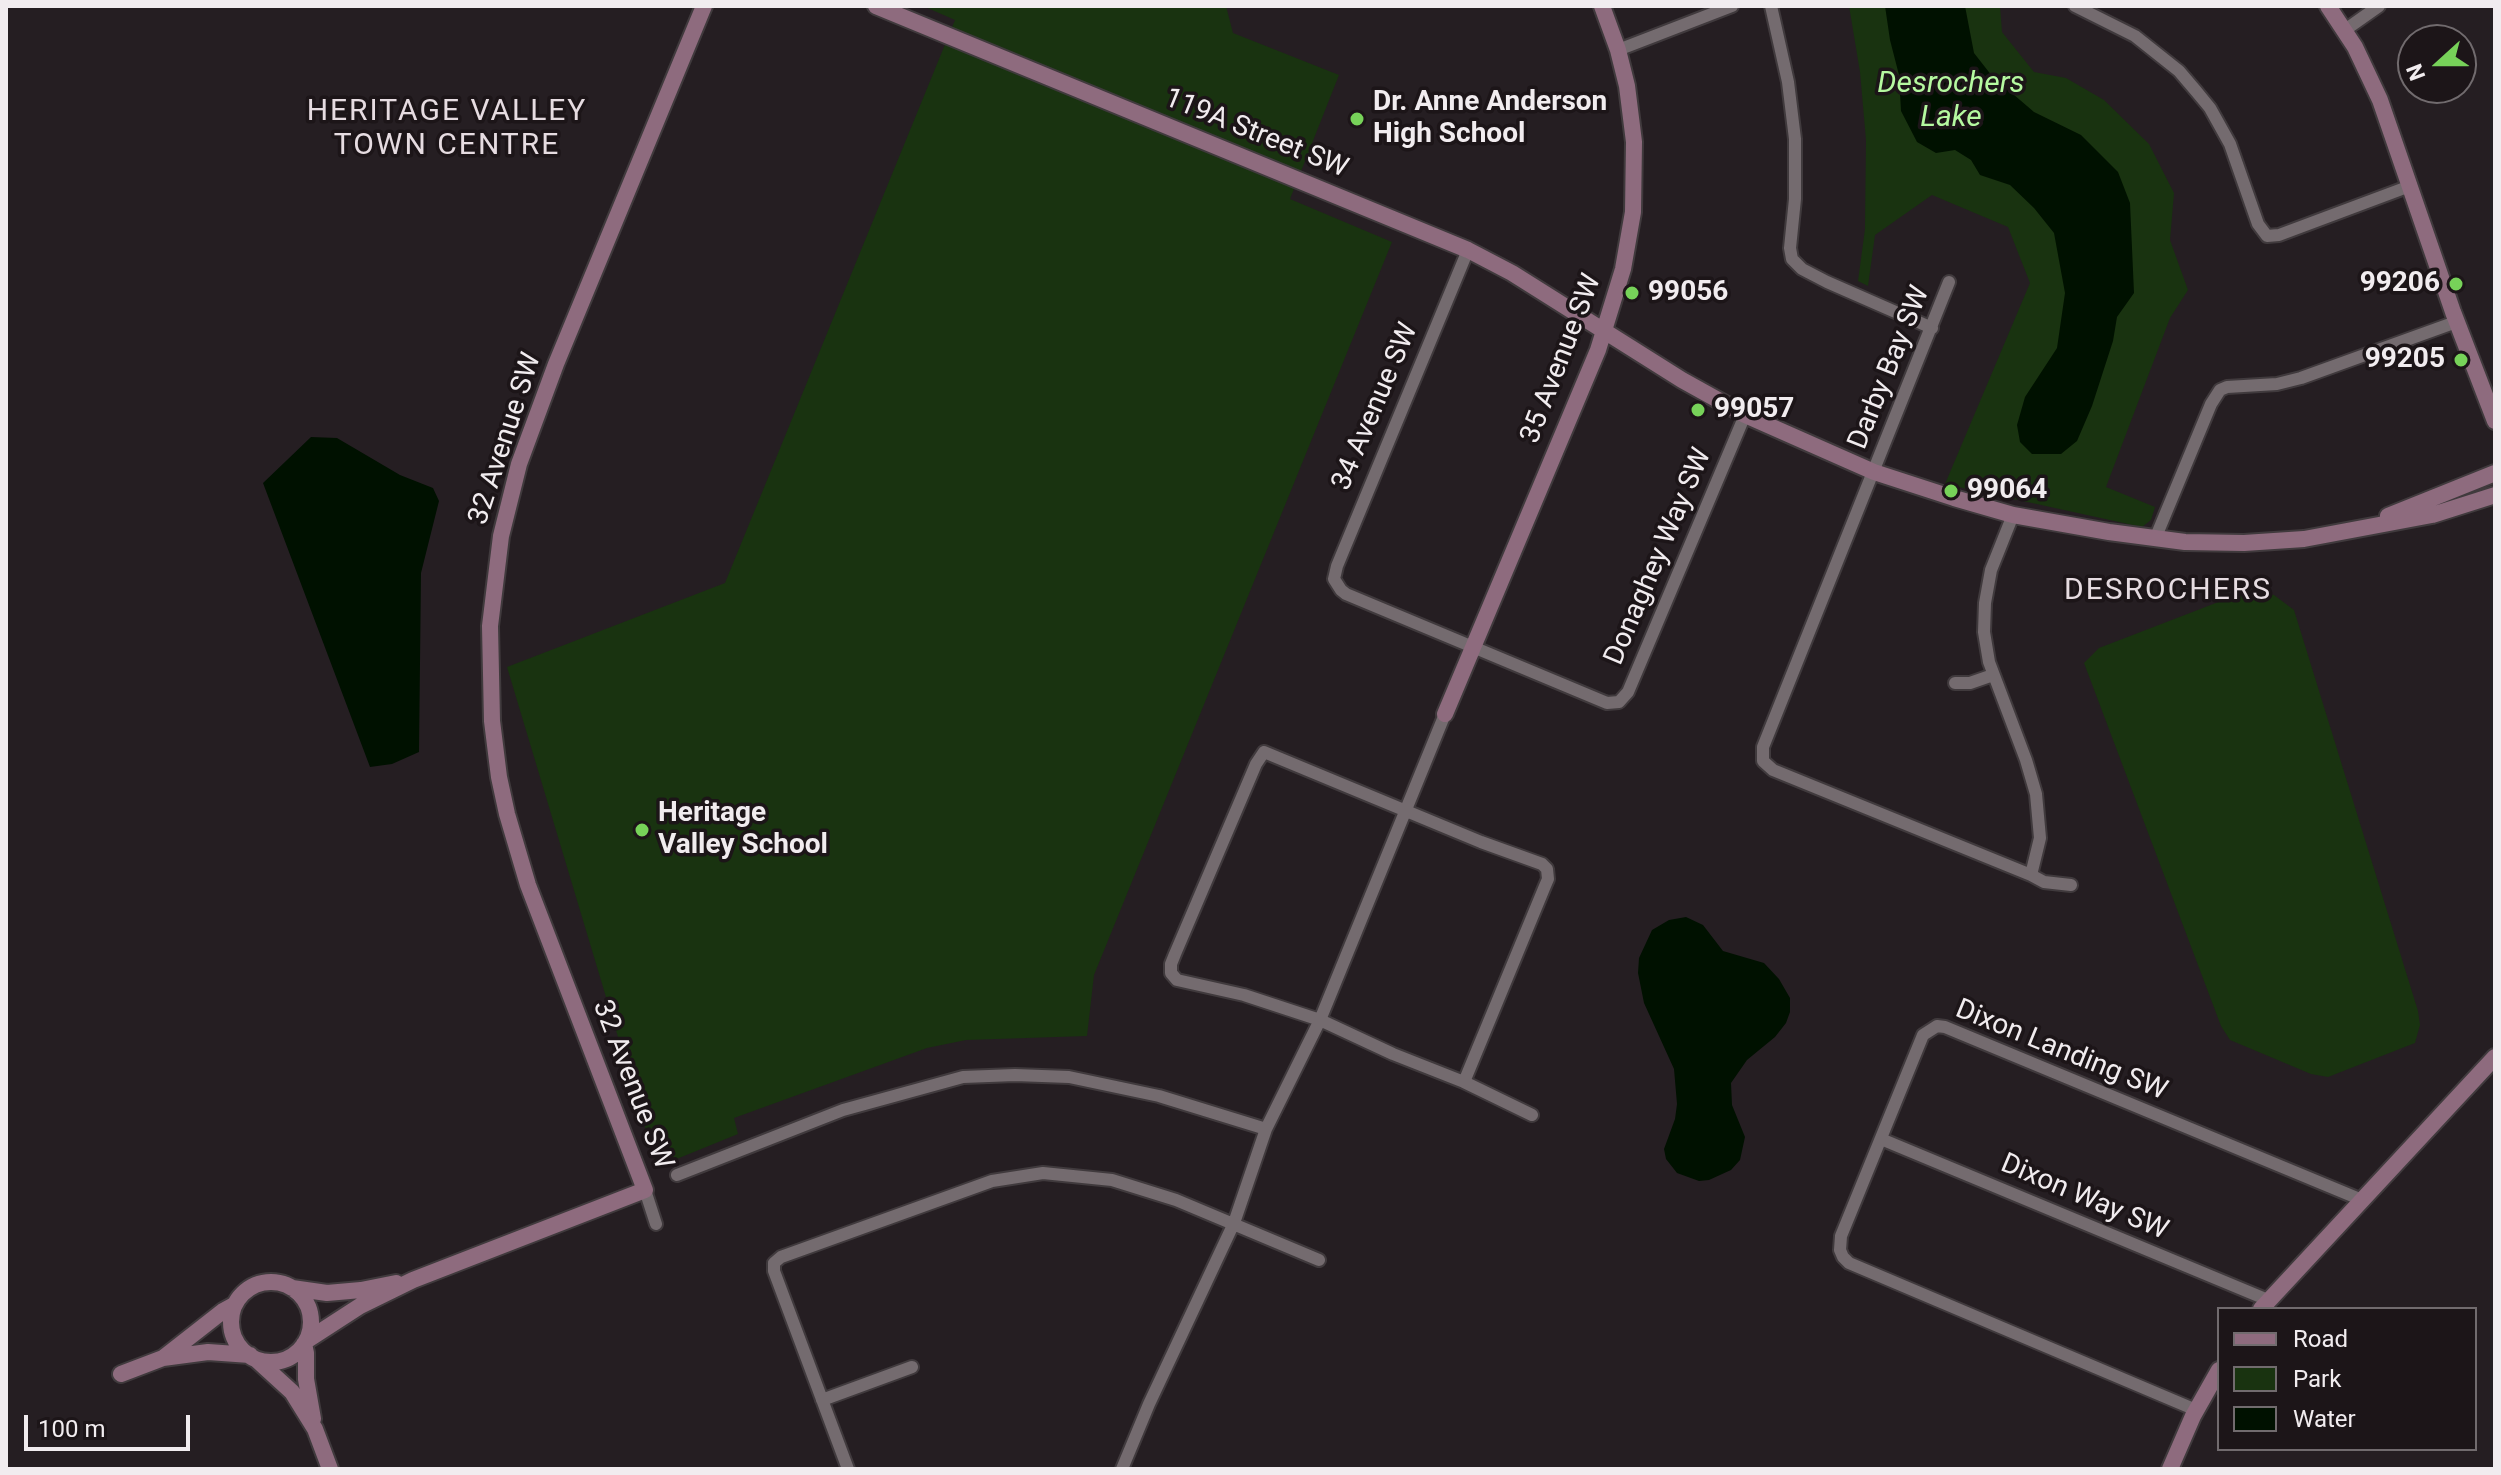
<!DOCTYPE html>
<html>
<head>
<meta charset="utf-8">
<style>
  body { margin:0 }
  #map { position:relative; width:2501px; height:1475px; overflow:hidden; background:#251e22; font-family:Roboto,sans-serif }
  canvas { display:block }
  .frame { position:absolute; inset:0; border:8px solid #f1ecef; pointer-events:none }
  .legend { position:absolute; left:2217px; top:1307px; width:260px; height:144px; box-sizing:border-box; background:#1c1518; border:2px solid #716b6e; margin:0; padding:10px 14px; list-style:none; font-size:24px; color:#f1ecef }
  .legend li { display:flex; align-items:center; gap:16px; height:40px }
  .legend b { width:40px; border:2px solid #716b6e }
  .north { position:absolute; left:2397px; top:24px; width:80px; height:80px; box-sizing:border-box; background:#1c1518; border:2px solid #716b6e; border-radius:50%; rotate:249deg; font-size:22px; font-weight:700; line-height:32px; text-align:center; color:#f1ecef }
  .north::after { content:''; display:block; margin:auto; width:28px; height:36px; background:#77d259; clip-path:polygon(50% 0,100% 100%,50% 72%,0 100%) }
  .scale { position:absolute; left:24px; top:1415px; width:166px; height:36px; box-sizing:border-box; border:4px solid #f1ecef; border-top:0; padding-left:10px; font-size:24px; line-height:28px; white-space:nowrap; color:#f1ecef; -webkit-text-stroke:6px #1c1518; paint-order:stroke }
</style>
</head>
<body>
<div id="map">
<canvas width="2501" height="1475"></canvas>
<div class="frame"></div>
<ul class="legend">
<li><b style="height:10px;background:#8e6b7e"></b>Road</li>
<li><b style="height:22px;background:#193310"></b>Park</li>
<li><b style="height:22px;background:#010"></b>Water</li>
</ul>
<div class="north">N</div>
<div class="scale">100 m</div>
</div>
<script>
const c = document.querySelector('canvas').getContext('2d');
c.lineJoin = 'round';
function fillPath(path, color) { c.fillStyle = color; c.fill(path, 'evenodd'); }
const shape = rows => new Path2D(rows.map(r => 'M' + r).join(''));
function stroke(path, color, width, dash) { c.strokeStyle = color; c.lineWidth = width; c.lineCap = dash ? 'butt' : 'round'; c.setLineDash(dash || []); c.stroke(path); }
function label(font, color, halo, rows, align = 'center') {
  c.font = font + ' Roboto,sans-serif'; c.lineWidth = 7; c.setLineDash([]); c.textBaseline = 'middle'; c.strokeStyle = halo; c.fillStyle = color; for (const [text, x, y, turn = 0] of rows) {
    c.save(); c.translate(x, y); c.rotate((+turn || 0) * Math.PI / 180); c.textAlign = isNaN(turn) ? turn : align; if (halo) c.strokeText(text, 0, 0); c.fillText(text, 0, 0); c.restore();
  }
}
fillPath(shape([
  [923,6,1226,6,1233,33,1339,75,1290,199,1392,242,1094,975,1087,1036,966,1040,927,1048,734,1118,738,1134,657,1167,507,667,725,583,955,20],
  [1849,6,2000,6,2002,32,2034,72,2066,78,2104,100,2149,144,2174,193,2170,240,2188,290,2170,318,2106,487,2155,507,2151,520,2142,527,1945,484,2030,283,2008,227,1932,195,1875,235,1868,286,1858,281,1865,229,1866,140,1860,72],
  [2247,591,2274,595,2294,610,2418,1011,2420,1025,2415,1043,2328,1077,2311,1074,2230,1040,2221,1026,2084,663,2099,648]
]), '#193310');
fillPath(shape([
  [1885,6,1965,6,1974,53,1992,76,2034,112,2081,135,2118,172,2130,203,2134,293,2117,317,2113,341,2092,406,2077,441,2061,454,2032,454,2020,442,2017,425,2025,397,2057,348,2065,293,2054,233,2034,208,2010,185,1980,175,1971,160,1955,150,1936,153,1917,142,1901,111,1899,75,1890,40],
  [311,437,337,438,400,475,433,488,439,501,421,573,419,752,392,764,370,767,263,483],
  [1686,917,1703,925,1723,951,1764,963,1779,979,1790,998,1790,1012,1786,1023,1775,1037,1747,1060,1731,1083,1732,1105,1745,1137,1740,1160,1731,1170,1709,1180,1699,1181,1677,1173,1666,1159,1664,1149,1675,1119,1677,1104,1674,1069,1644,1003,1638,973,1639,958,1652,930,1669,920]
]), '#010');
const street = shape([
  [1771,6,1788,82,1795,139,1795,199,1790,248,1792,259,1802,269,1827,282,1932,328],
  [2075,6,2135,36,2179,71,2196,91,2210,108,2230,144,2258,224,2267,236,2279,235,2410,186],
  [2345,30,2379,6],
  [1618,50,1732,6],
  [1468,250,1337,566,1334,579,1341,590,1346,594,1607,703,1619,702,1628,692,1745,415],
  [1949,282,1763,747,1763,761,1773,770,2031,875,2040,838,2036,794,2026,760,1989,662,1984,632,1985,603,1991,570,2013,515],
  [2155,539,2211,404,2220,390,2227,387,2277,384,2301,378,2456,322],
  [1955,683,1970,683,1993,675],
  [1264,752,1481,842,1542,864,1547,869,1548,879,1545,886,1464,1082,1393,1054,1320,1020,1244,995,1177,980,1171,973,1171,964,1175,954,1256,764,1264,752],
  [2031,875,2044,882,2071,885],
  [1464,1082,1532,1115],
  [1881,1139,2268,1300],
  [677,1175,843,1110,963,1077,1015,1075,1069,1077,1159,1096,1266,1129],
  [645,1190,656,1224],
  [822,1400,912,1367],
  [2196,1410,1849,1263,1843,1257,1840,1250,1841,1236,1923,1035,1937,1026,1945,1027,2362,1200],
  [848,1469,774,1271,774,1263,781,1257,992,1181,1043,1173,1112,1180,1176,1200,1319,1260],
  [1122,1469,1149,1404,1234,1223,1266,1129,1320,1020,1445,714]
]);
const secondary = shape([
  [876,6,1468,250,1512,273,1682,380,1745,415,1874,472,1954,498,2013,515,2109,532,2185,542,2244,543,2304,539,2432,515,2495,495],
  [2328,6,2355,47,2380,100,2453,312,2495,421],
  [2388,516,2495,473],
  [1445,714,1598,350,1623,269,1633,212,1634,142,1627,86,1618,50,1602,6],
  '231 1322a40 40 0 1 1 80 0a40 40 0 1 1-80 0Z',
  [292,1288,327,1293,361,1290,396,1283],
  [234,1305,223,1311,163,1358,208,1352,250,1355],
  [2261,1309,2495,1057],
  [306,1341,360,1306,413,1280,645,1190,528,885,507,814,499,777,492,721,490,626,501,536,519,464,556,364,704,6],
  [304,1344,306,1353,306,1379,313,1419],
  [257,1360,292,1392,315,1429,330,1469],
  [121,1374,163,1358],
  [2170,1469,2193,1416,2219,1370]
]);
stroke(street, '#403a3d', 16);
stroke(secondary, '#403a3d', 20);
stroke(street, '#746b6f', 12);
stroke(secondary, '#8e6b7e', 16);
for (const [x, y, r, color] of [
  [1357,119,8,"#77d259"],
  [2456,284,8,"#77d259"],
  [1632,293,8,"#77d259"],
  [2461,360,8,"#77d259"],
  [1698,410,8,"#77d259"],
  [1951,491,8,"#77d259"],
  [642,830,8,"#77d259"]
]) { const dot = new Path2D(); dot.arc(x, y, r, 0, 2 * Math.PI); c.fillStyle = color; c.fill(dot); stroke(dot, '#1c1518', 3); }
label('bold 28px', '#f1ecef', '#1c1518', [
  ["Dr. Anne Anderson",1373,103],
  ["High School",1373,135],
  ["99206",2440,284,"right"],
  ["99056",1648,293],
  ["99205",2445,360,"right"],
  ["99057",1714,410],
  ["99064",1967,491],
  ["Heritage",658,814],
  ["Valley School",658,846]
], 'left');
label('28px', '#f1ecef', '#1c1518', [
  ["119A Street SW",1256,134,22],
  ["35 Avenue SW",1562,359,-69],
  ["Darby Bay SW",1890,368,-68],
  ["34 Avenue SW",1376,407,-67],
  ["32 Avenue SW",506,439,-72],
  ["Donaghey Way SW",1659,557,-67],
  ["Dixon Landing SW",2061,1051,22],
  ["32 Avenue SW",632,1085,69],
  ["Dixon Way SW",2084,1198,23]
]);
label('italic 30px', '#b5f9a0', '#1c1518', [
  ["Desrochers",1951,84],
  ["Lake",1951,118]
]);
c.letterSpacing = '2px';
label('30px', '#e6dce1', '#1c1518', [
  ["HERITAGE VALLEY",447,112],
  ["TOWN CENTRE",447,146],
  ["DESROCHERS",2168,591]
]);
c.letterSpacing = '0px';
</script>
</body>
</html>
